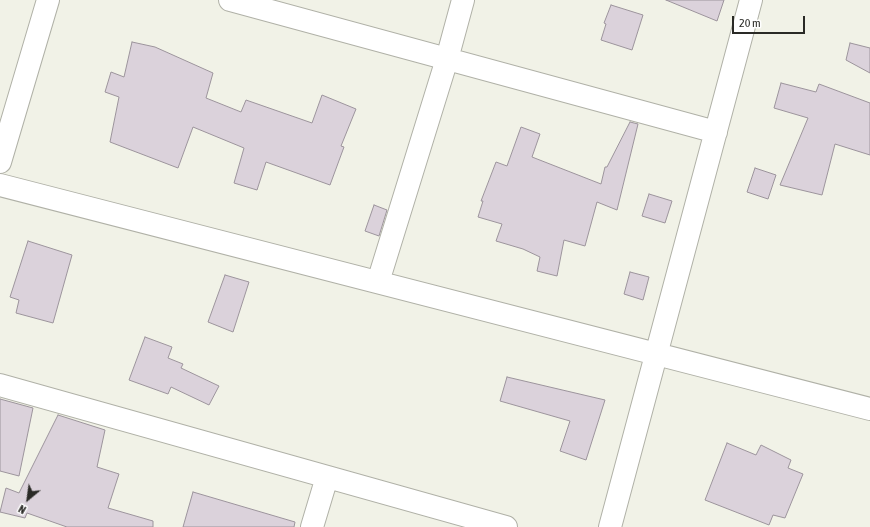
<!DOCTYPE html>
<html>
<head>
<meta charset="utf-8">
<style>
  body { margin:0 }
  #map { position:relative; width:870px; height:527px; overflow:hidden; background:#f1f2e7; font-family:"Asap Condensed",sans-serif }
  canvas { display:block }
  .north { position:absolute; left:8px; top:479px; width:40px; height:40px; -webkit-text-stroke:3px #fff; paint-order:stroke; rotate:209deg; font-size:11px; font-weight:700; line-height:16px; text-align:center; color:#2a2a26 }
  .north::after { content:''; display:block; margin:auto; width:14px; height:18px; background:#2a2a26; clip-path:polygon(50% 0,100% 100%,50% 72%,0 100%) }
  .scale { position:absolute; left:732px; top:16px; width:73px; height:18px; box-sizing:border-box; border:2px solid #2a2a26; border-top:0; padding-left:5px; font-size:12px; line-height:14px; white-space:nowrap; color:#2a2a26; -webkit-text-stroke:3px #fff; paint-order:stroke }
</style>
</head>
<body>
<div id="map">
<canvas width="870" height="527"></canvas>
<div class="north">N</div>
<div class="scale">20 m</div>
</div>
<script>
const c = document.querySelector('canvas').getContext('2d');
c.lineJoin = 'round';
function fillPath(path, color) { c.fillStyle = color; c.fill(path, 'evenodd'); }
const shape = rows => new Path2D(rows.map(r => 'M' + r).join(''));
function stroke(path, color, width, dash) { c.strokeStyle = color; c.lineWidth = width; c.lineCap = dash ? 'butt' : 'round'; c.setLineDash(dash || []); c.stroke(path); }
const building = shape([
  [666,0,724,0,717,21,666,0],
  [611,5,643,15,632,50,601,40,606,24,604,23,611,5],
  [132,42,155,47,213,73,206,98,241,112,246,100,312,123,322,95,356,109,341,146,344,147,330,185,266,162,257,190,234,183,244,148,193,127,178,168,110,142,119,97,105,92,111,72,124,77,132,42],
  [850,43,870,48,870,73,846,60,850,43],
  [781,83,816,92,819,84,870,103,870,155,835,144,822,195,780,185,808,118,774,108,781,83],
  [630,122,638,124,617,210,597,202,585,246,564,240,557,276,537,271,540,257,523,249,496,241,502,224,478,217,483,201,481,201,496,162,507,166,521,127,540,134,532,157,601,184,605,167,607,167,630,122],
  [755,168,776,175,768,199,747,192,755,168],
  [649,194,672,201,665,223,642,216,649,194],
  [374,205,387,210,379,236,365,231,374,205],
  [28,241,72,255,53,323,16,313,19,300,10,297,28,241],
  [630,272,649,277,643,300,624,294,630,272],
  [225,275,249,282,233,332,208,322,225,275],
  [145,337,172,347,168,358,183,364,181,368,219,386,209,405,171,387,168,394,129,380,145,337],
  [507,377,605,400,586,460,560,451,570,421,500,401,507,377],
  [0,399,33,408,19,476,0,471,0,399],
  [58,415,105,430,97,467,119,474,108,508,153,521,153,527,67,527,27,513,25,518,0,512,6,488,19,493,58,415],
  [727,443,756,455,761,445,791,460,788,468,803,474,785,518,773,515,769,525,705,500,727,443],
  [193,492,295,522,294,527,183,527,193,492]
]);
fillPath(building, '#dbd2db');
stroke(building, '#9c949c', 1);
const minor = shape([
  [230,0,716,132],
  [0,185,870,409],
  [378,282,447,59,463,0],
  [0,385,506,527],
  [312,527,327,477],
  [610,527,751,0]
]);
const tertiary = shape([
  [0,162,48,0]
]);
stroke(minor, '#b0b1a7', 24);
stroke(tertiary, '#b0b1a7', 24);
stroke(minor, '#fff', 22);
stroke(tertiary, '#fff', 22);
</script>
</body>
</html>
